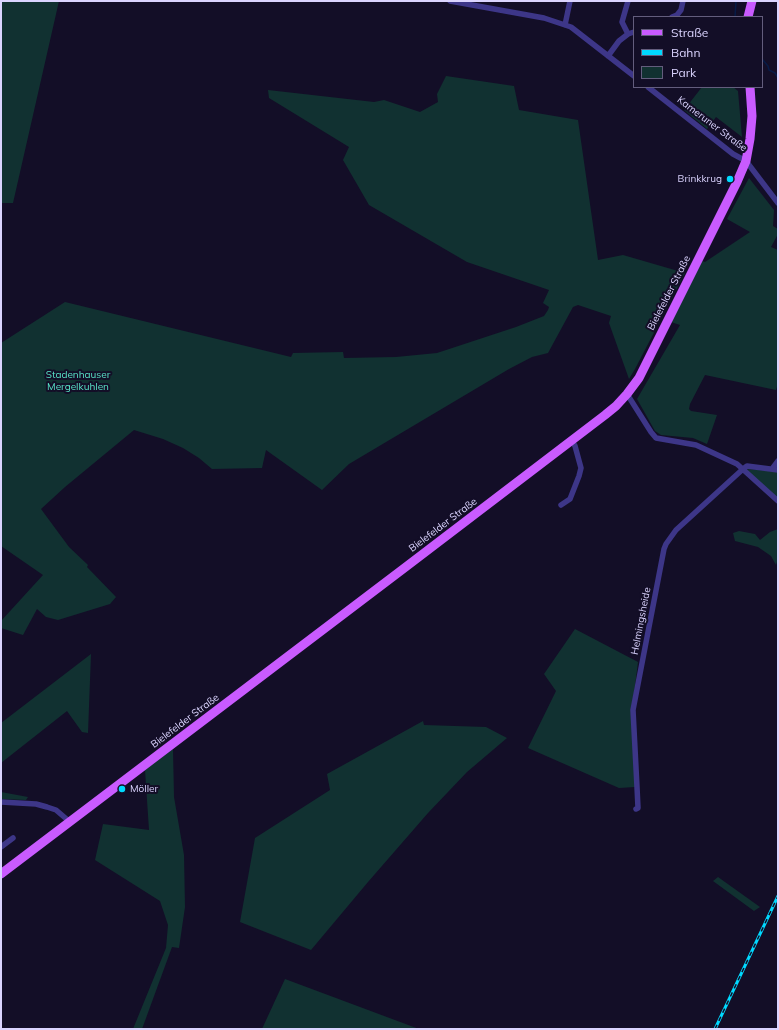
<!DOCTYPE html>
<html>
<head>
<meta charset="utf-8">
<style>
  body { margin:0 }
  #map { position:relative; width:779px; height:1030px; overflow:hidden; background:#130e27; font-family:Mulish,sans-serif }
  canvas { display:block }
  .frame { position:absolute; inset:0; border:2px solid #dbd4ff; pointer-events:none }
  .legend { position:absolute; left:633px; top:16px; width:130px; height:72px; box-sizing:border-box; background:#130e27; border:1px solid #635d7d; margin:0; padding:5px 7px; list-style:none; font-size:12px; color:#dbd4ff }
  .legend li { display:flex; align-items:center; gap:8px; height:20px }
  .legend b { width:20px; border:1px solid #635d7d }
</style>
</head>
<body>
<div id="map">
<canvas width="779" height="1030"></canvas>
<div class="frame"></div>
<ul class="legend">
<li><b style="height:5px;background:#c95bff"></b>Straße</li>
<li><b style="height:5px;background:#00d9ff"></b>Bahn</li>
<li><b style="height:11px;background:#113131"></b>Park</li>
</ul>
</div>
<script>
const c = document.querySelector('canvas').getContext('2d');
c.lineJoin = 'round';
function fillPath(path, color) { c.fillStyle = color; c.fill(path, 'evenodd'); }
const shape = rows => new Path2D(rows.map(r => 'M' + r).join(''));
function stroke(path, color, width, dash) { c.strokeStyle = color; c.lineWidth = width; c.lineCap = dash ? 'butt' : 'round'; c.setLineDash(dash || []); c.stroke(path); }
function label(font, color, halo, rows, align = 'center') {
  c.font = font + ' Mulish,sans-serif'; c.lineWidth = 4; c.setLineDash([]); c.textBaseline = 'middle'; c.strokeStyle = halo; c.fillStyle = color; for (const [text, x, y, turn = 0] of rows) {
    c.save(); c.translate(x, y); c.rotate((+turn || 0) * Math.PI / 180); c.textAlign = isNaN(turn) ? turn : align; if (halo) c.strokeText(text, 0, 0); c.fillText(text, 0, 0); c.restore();
  }
}
fillPath(shape([
  [1,1,59,1,13,203,1,203],
  [446,76,514,86,519,110,578,120,598,260,623,255,685,273,635,369,629,379,609,323,611,316,578,305,573,307,548,353,532,357,509,369,349,464,322,490,266,450,262,468,212,469,199,458,183,448,163,439,134,430,65,487,41,509,69,547,88,565,87,567,116,597,110,604,58,620,46,617,37,609,23,635,1,628,1,621,43,575,1,546,1,343,65,302,291,357,293,353,343,352,344,358,396,357,437,353,516,327,544,316,548,310,549,307,543,303,549,290,467,262,369,205,343,160,349,147,269,98,268,90,374,102,384,100,420,112,438,102,437,94],
  [702,87,733,87,738,91,742,137,716,117,707,129,684,110],
  [749,178,774,210,773,226,778,229,778,234,771,247,778,250,778,383,776,390,705,375,690,404,689,409,691,411,717,415,707,444,693,438,661,435,655,431,637,399,680,325,671,322,702,261,705,262,750,232,727,219],
  [749,469,778,472,778,500,746,470],
  [778,529,778,559,776,565,771,556,758,547,735,541,733,533,739,531,755,534,760,540,770,532],
  [575,629,638,662,632,710,635,787,619,788,528,748,556,691,544,674],
  [91,654,88,733,82,732,67,711,1,763,1,723],
  [423,721,424,725,486,727,507,738,467,772,428,813,368,882,311,950,240,922,255,838,330,790,327,774],
  [173,749,174,797,184,855,185,907,179,948,172,947,142,1029,133,1029,166,948,168,925,160,901,95,860,103,824,149,830,145,770],
  [1,792,28,797,26,800,1,799],
  [718,877,760,907,754,911,713,881],
  [285,979,419,1029,262,1029]
]), '#113131');
stroke(shape([
  [735,17,736,1],
  [762,59,768,66,769,70,775,73,778,78]
]), '#071b47', 1.5);
stroke(shape([
  [450,1,544,18,571,27,634,76],
  [628,1,622,22,628,34],
  [672,17,677,15,681,10,683,1],
  [565,25,570,1],
  [608,56,619,41,628,34,634,32],
  [648,87,733,154,746,161,778,203],
  [627,394,651,432,656,438,696,445,737,464,778,501],
  [772,469,778,461],
  [561,505,570,499,579,476,581,468,575,446,572,441],
  [1,802,36,804,47,807,56,810,70,822],
  [636,809,638,808,637,787,633,710,664,549,666,544,676,530,743,469,747,466,778,470],
  [1,847,13,838]
]), '#3d3688', 5.5);
stroke(shape([
  [748,17,752,1],
  [1,874,407,566,605,415,616,406,627,394,639,378,737,182,746,161,750,139,752,116,750,87]
]), '#c95bff', 9);
const rail = shape([
  [715,1029,778,896]
]);
stroke(rail, '#00d9ff', 3);
stroke(rail, '#130e27', 1.5, [4.5]);
for (const [x, y, r, color] of [
  [730,179,4,"#00d9ff"],
  [122,789,4,"#00d9ff"]
]) { const dot = new Path2D(); dot.arc(x, y, r, 0, 2 * Math.PI); c.fillStyle = color; c.fill(dot); stroke(dot, '#130e27', 1.5); }
label('10px', '#dbd4ff', '#130e27', [
  ["Kameruner Straße",712,124,37],
  ["Bielefelder Straße",669,293,-63],
  ["Bielefelder Straße",443,525,-37],
  ["Helmingsheide",641,621,-79],
  ["Bielefelder Straße",185,721,-37]
]);
label('10px', '#dbd4ff', '#130e27', [
  ["Brinkkrug",722,179],
  ["Möller",130,789,"left"]
], 'right');
label('10px', '#59e6c9', '#130e27', [
  ["Stadenhauser",78,375],
  ["Mergelkuhlen",78,387]
]);
</script>
</body>
</html>
